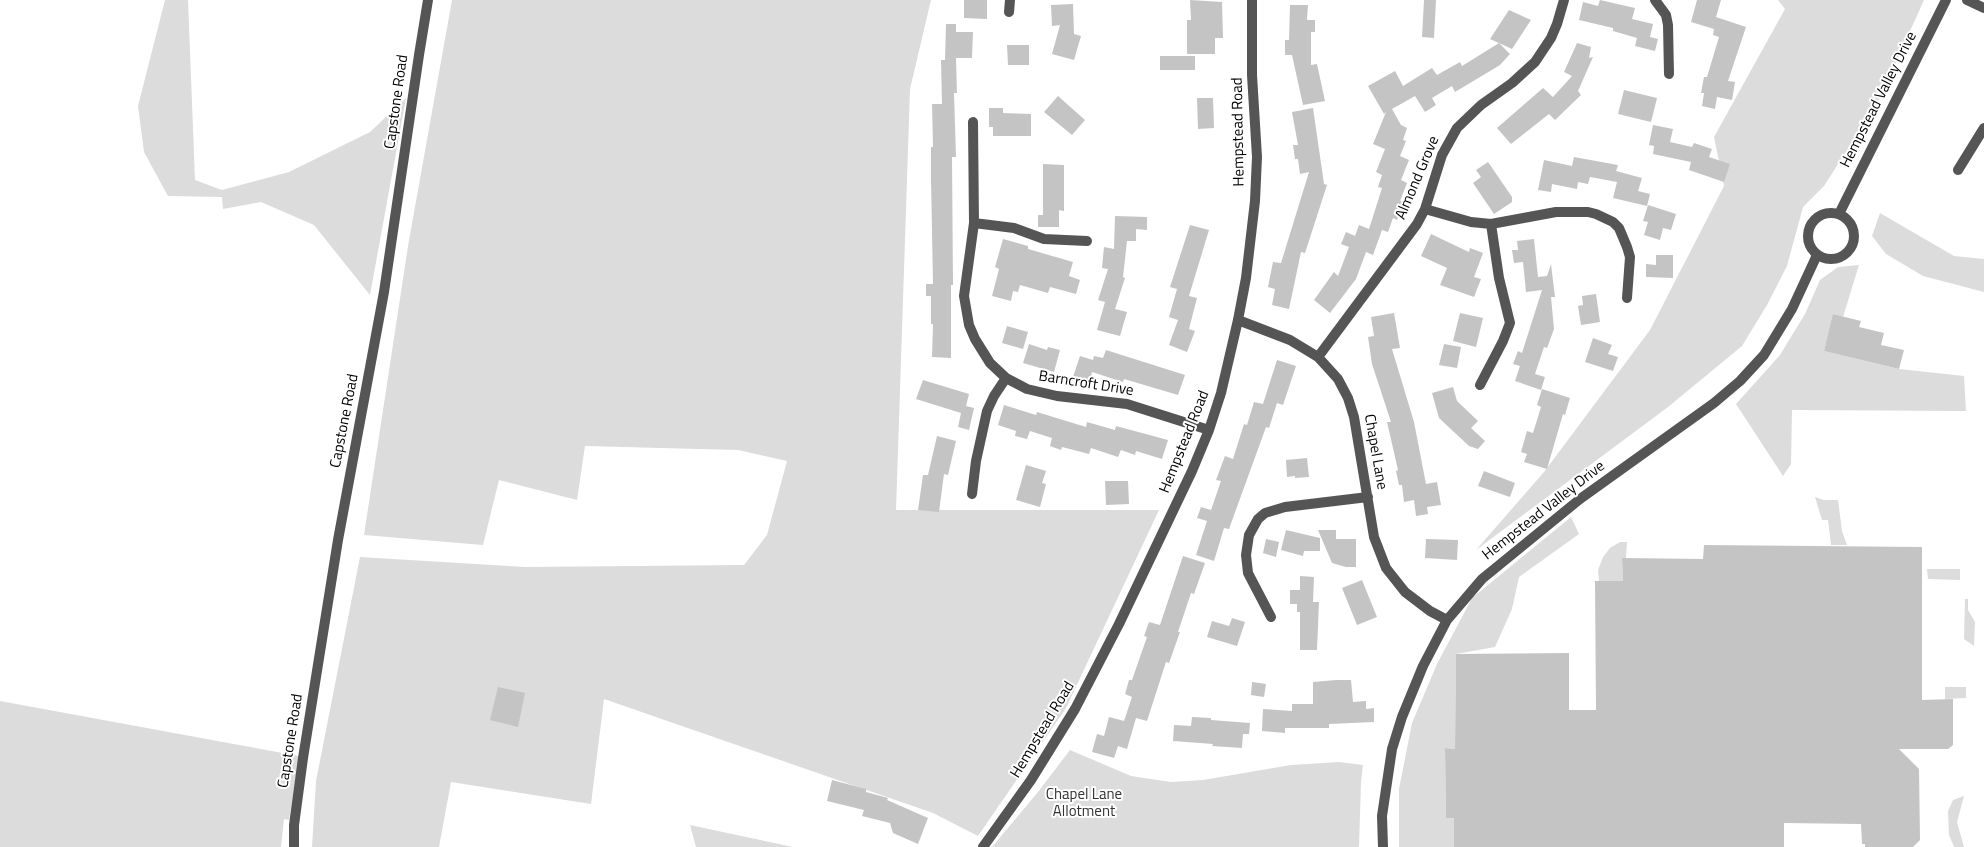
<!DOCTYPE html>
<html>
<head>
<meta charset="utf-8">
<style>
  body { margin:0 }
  canvas { display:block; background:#fff }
</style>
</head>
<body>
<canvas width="1984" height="847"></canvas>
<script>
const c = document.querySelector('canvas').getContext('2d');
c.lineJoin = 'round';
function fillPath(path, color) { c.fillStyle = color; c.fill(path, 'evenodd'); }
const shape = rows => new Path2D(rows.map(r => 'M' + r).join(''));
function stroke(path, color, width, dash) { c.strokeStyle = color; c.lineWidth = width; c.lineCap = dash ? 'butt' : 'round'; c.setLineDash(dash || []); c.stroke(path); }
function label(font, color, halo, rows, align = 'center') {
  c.font = font + ' "Titillium Web",sans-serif'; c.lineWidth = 4; c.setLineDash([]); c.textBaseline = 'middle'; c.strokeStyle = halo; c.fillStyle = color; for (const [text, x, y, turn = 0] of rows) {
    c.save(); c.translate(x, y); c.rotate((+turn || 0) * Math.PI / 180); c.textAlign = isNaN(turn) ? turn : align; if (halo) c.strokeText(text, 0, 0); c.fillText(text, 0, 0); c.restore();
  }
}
fillPath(shape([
  [165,0,188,0,195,180,222,190,289,172,370,132,406,98,370,295,314,225,261,202,223,209,222,197,168,196,144,152,138,106],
  [452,0,931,0,910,89,896,510,1159,510,1066,708,978,836,933,813,604,699,591,804,451,782,439,847,312,847,316,781,360,557,525,567,744,565,767,535,787,461,738,450,585,446,577,500,499,480,483,545,364,535,408,246],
  [1778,0,1924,0,1879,100,1824,186,1803,207,1787,266,1767,305,1742,346,1668,407,1476,550,1544,472,1650,330,1724,186,1714,137,1785,9],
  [1880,213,1954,256,1984,259,1984,292,1923,276,1886,254,1872,236],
  [1859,265,1843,317,1834,314,1824,351,1899,369,1964,376,1966,411,1792,410,1791,464,1783,476,1736,404,1780,355,1805,314,1820,280,1838,267],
  [1815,497,1824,500,1838,500,1842,531,1847,545,1831,545,1828,520,1822,520],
  [1571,517,1579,534,1519,577,1512,609,1495,647,1456,654,1455,749,1445,748,1446,818,1454,818,1454,847,1399,847,1399,789,1412,723,1437,664,1472,598],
  [1620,542,1627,542,1626,558,1622,558,1623,581,1599,581,1598,570,1603,557,1610,548],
  [1927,569,1960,569,1960,580,1928,579],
  [1965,599,1968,599,1968,610,1975,622,1974,646,1964,639],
  [1945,687,1966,687,1966,698,1945,699],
  [0,701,299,756,289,820,284,819,281,847,0,847],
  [1070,750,1131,776,1171,782,1203,780,1291,765,1339,762,1363,765,1361,782,1359,847,992,847,1038,792],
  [1964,796,1957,822,1964,847,1954,847,1949,835,1948,811,1953,800],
  [690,825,793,847,696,847]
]), '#dcdcdc');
fillPath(shape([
  [964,0,987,0,987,19,964,18],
  [1190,0,1222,2,1223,38,1215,38,1215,54,1187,54,1187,20,1191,20],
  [1424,0,1436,0,1434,38,1422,37],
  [1600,0,1635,8,1632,19,1653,24,1650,37,1658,39,1655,51,1635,46,1637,38,1613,31,1613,28,1579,20,1583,2,1598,6],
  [1697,0,1721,0,1716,17,1746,27,1728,81,1735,82,1732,100,1717,97,1715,109,1702,106,1704,93,1701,93,1704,77,1707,77,1719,37,1713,35,1714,29,1691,22],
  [1073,4,1074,34,1081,36,1074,60,1052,54,1060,25,1052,26,1051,5],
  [1290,5,1308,5,1307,20,1315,20,1315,32,1311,32,1311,65,1317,64,1325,101,1303,105,1292,55,1285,55,1285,40,1289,40],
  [1509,10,1531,20,1512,49,1490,39],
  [946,24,956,24,956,32,973,32,972,58,956,58,957,93,954,93,956,157,952,157,953,285,951,285,951,358,932,357,933,324,931,324,931,296,926,296,926,284,933,284,931,179,931,147,933,147,932,104,942,104,941,60,945,60],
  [1499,43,1510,54,1500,65,1455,92,1452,86,1432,98,1436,105,1425,112,1415,96,1392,109,1401,125,1407,128,1403,140,1406,141,1400,156,1409,160,1401,180,1407,183,1400,201,1403,202,1397,220,1393,218,1388,232,1382,230,1373,255,1366,252,1356,279,1330,313,1314,300,1334,272,1338,276,1349,247,1341,244,1346,232,1355,236,1359,225,1369,229,1382,188,1378,187,1382,175,1376,172,1385,149,1373,144,1386,112,1384,114,1368,86,1395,71,1403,86,1432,68,1437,75,1460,62,1462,66],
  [1577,43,1591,47,1589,58,1593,57,1578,91,1581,95,1555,120,1549,114,1511,144,1497,128,1543,88,1553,97,1572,76,1564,72],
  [1007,45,1029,45,1029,65,1008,65],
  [1160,56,1195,56,1195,70,1160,70],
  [1624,90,1657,98,1651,122,1618,114],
  [1058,96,1085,120,1072,135,1044,112],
  [1197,98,1213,98,1214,128,1198,129],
  [989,108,1003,108,1003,113,1031,114,1031,136,993,136,993,127,989,127],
  [1313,108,1324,184,1327,185,1305,253,1301,252,1289,309,1272,305,1275,289,1268,287,1273,262,1281,263,1309,172,1300,174,1298,159,1295,159,1293,145,1298,145,1292,112],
  [1653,125,1673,129,1670,142,1692,147,1694,143,1712,149,1709,157,1730,164,1724,182,1689,170,1691,162,1653,154,1654,146,1649,145],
  [1574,157,1618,165,1616,171,1642,178,1638,191,1650,194,1647,206,1613,198,1617,182,1590,177,1588,184,1578,182,1577,189,1552,184,1551,192,1538,190,1544,160,1572,166],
  [1488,162,1512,197,1512,202,1494,214,1473,183,1481,177,1476,170],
  [1043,164,1064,165,1064,211,1059,210,1059,227,1038,227,1038,215,1043,215],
  [1648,205,1676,214,1671,230,1663,228,1660,240,1644,235,1648,222,1643,221],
  [1115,216,1147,217,1147,230,1136,229,1136,241,1127,241,1123,277,1125,278,1115,309,1127,312,1120,336,1097,330,1105,302,1098,300,1108,269,1102,268,1104,247,1114,249],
  [1190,225,1209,230,1189,296,1197,298,1189,329,1195,331,1187,352,1169,345,1178,320,1169,317,1177,289,1170,287],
  [1431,234,1469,252,1470,248,1483,253,1474,277,1481,279,1474,297,1440,285,1447,268,1421,256],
  [1003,239,1028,246,1028,249,1073,262,1069,276,1080,280,1076,294,1050,287,1048,293,1020,285,1018,292,1013,291,1011,301,992,296,999,269,995,267],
  [1534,239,1538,277,1547,276,1551,264,1555,297,1551,297,1554,329,1547,348,1544,347,1535,374,1545,377,1541,390,1515,381,1520,366,1513,364,1518,351,1522,353,1542,290,1526,292,1523,262,1514,263,1512,250,1518,250,1517,241],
  [1656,255,1673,255,1673,278,1646,277,1646,264,1656,265],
  [1596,294,1600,322,1581,325,1578,306,1583,305,1582,296],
  [1394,313,1400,348,1392,349,1414,422,1426,484,1437,482,1441,505,1427,507,1428,514,1416,516,1414,500,1404,502,1402,485,1399,485,1396,471,1398,470,1387,422,1391,422,1372,364,1368,337,1374,336,1371,317],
  [1460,313,1483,318,1476,347,1453,341],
  [1833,314,1861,321,1859,327,1884,333,1881,345,1904,350,1899,369,1824,351],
  [1007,326,1028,332,1023,349,1002,343],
  [1593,338,1612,345,1608,354,1618,357,1613,371,1585,362],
  [1029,344,1047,350,1048,347,1060,350,1054,372,1023,363],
  [1444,344,1461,347,1457,368,1439,365],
  [1106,350,1185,375,1178,395,1124,379,1123,382,1092,372,1090,381,1073,377,1080,356,1093,360,1094,356,1103,358],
  [1277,360,1296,366,1283,405,1277,403,1269,428,1266,427,1229,529,1224,528,1214,561,1196,555,1207,521,1197,518,1201,507,1211,510,1221,481,1216,480,1225,456,1233,459,1244,424,1247,425,1254,402,1263,404],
  [923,380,969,394,966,406,974,408,969,430,958,427,961,413,916,399],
  [1453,387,1457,401,1478,421,1471,428,1485,441,1478,449,1469,446,1439,418,1432,393],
  [1542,389,1570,398,1565,415,1563,414,1547,469,1524,462,1527,454,1521,452,1527,431,1533,433,1541,407,1537,405],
  [1004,405,1036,415,1037,412,1086,427,1087,422,1115,430,1116,426,1168,440,1162,459,1136,451,1135,455,1121,450,1118,457,1091,448,1089,454,1062,447,1061,450,1050,446,1052,438,1030,431,1027,439,1015,436,1016,431,998,425],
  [937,436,956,441,948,475,944,474,939,512,918,510,923,475,928,475],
  [1307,458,1309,477,1295,478,1295,476,1287,477,1286,460],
  [1026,465,1046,471,1042,483,1046,484,1040,507,1016,500],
  [1484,471,1515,483,1510,497,1478,486],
  [1105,481,1128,481,1129,504,1106,505],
  [1286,530,1320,538,1320,551,1304,551,1303,556,1281,550],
  [1318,530,1336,530,1336,539,1356,539,1356,567,1346,567,1332,563],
  [1266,539,1279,542,1276,557,1263,553],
  [1426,539,1458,540,1457,560,1425,558],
  [1704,545,1922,547,1922,700,1953,699,1953,745,1948,749,1899,749,1919,769,1920,840,1913,847,1865,847,1865,844,1862,844,1861,824,1784,823,1784,847,1454,847,1454,818,1446,818,1445,748,1455,749,1456,654,1569,653,1569,710,1596,710,1595,581,1623,581,1622,558,1703,559],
  [1183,556,1205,563,1194,594,1191,593,1178,632,1180,632,1169,663,1166,662,1147,721,1136,718,1127,749,1118,746,1114,758,1092,752,1097,734,1104,736,1109,717,1124,721,1132,697,1125,694,1129,680,1132,680,1147,637,1144,636,1149,622,1160,625],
  [1300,576,1314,577,1313,602,1319,602,1317,650,1300,650,1300,612,1297,612,1297,604,1290,604,1290,590,1300,590],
  [1362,580,1377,617,1357,625,1342,588],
  [1232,618,1245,622,1237,646,1207,637,1212,621,1229,626],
  [1336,680,1351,680,1353,702,1366,701,1366,709,1374,708,1374,722,1329,724,1329,728,1285,728,1285,733,1262,731,1263,709,1292,711,1292,704,1313,704,1313,682],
  [1252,682,1266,684,1264,697,1251,695],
  [498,687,525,693,518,727,490,720],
  [1192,717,1211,718,1211,720,1250,723,1249,734,1243,734,1242,748,1212,746,1213,744,1173,741,1174,725,1191,726],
  [832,780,866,789,866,792,888,798,887,800,928,818,918,844,893,833,890,823,862,816,864,810,827,801]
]), '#c4c4c4');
stroke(shape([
  [1655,0,1666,15,1668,25,1669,74],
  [1967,0,1984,8],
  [1009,12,1010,0],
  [973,122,974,223,964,296,969,325,975,339,990,363,1006,378,1027,389,1057,396,1127,404,1209,430],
  [1958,170,1984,128],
  [1425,209,1471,222,1491,224,1556,212,1588,212,1596,214,1613,222,1619,228,1627,247,1630,257,1627,298],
  '1808 236a23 23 0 1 1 46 0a23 23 0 1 1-46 0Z',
  [1839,214,1946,0],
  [974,223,1014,228,1044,239,1087,241],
  [1238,320,1290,340,1318,357,1338,379,1348,398,1354,417,1374,537,1386,568,1405,592,1430,611,1447,620],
  [1318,357,1417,224,1425,209,1442,155,1457,128,1481,105,1512,83,1535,62,1551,38,1557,24,1564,0],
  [1480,385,1503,341,1510,323,1499,278,1491,224],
  [972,494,976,461,987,411,994,396,1006,378],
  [1271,617,1248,573,1246,555,1249,535,1258,519,1265,513,1285,507,1368,497],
  [294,847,294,825,303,758,338,540,384,292,419,55,428,0],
  [983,847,1031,780,1075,709,1119,624,1192,471,1209,430,1221,393,1238,320,1246,278,1255,201,1257,157,1252,75,1252,0],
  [1383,847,1382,816,1392,749,1402,717,1423,666,1447,620,1482,579,1580,499,1714,403,1740,381,1764,355,1792,309,1817,255]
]), '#555', 10);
label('15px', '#000', '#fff', [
  ["Hempstead Valley Drive",1879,100,-63],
  ["Capstone Road",397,102,-82],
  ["Hempstead Road",1239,132,-91],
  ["Almond Grove",1418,178,-67],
  ["Barncroft Drive",1086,384,9],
  ["Capstone Road",345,421,-79],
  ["Hempstead Road",1185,442,-68],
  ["Chapel Lane",1375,452,80],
  ["Hempstead Valley Drive",1544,511,-38],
  ["Hempstead Road",1043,730,-59],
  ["Capstone Road",291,741,-81]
]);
label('15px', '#333', '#fff', [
  ["Chapel Lane",1084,795],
  ["Allotment",1084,812]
]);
</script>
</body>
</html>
